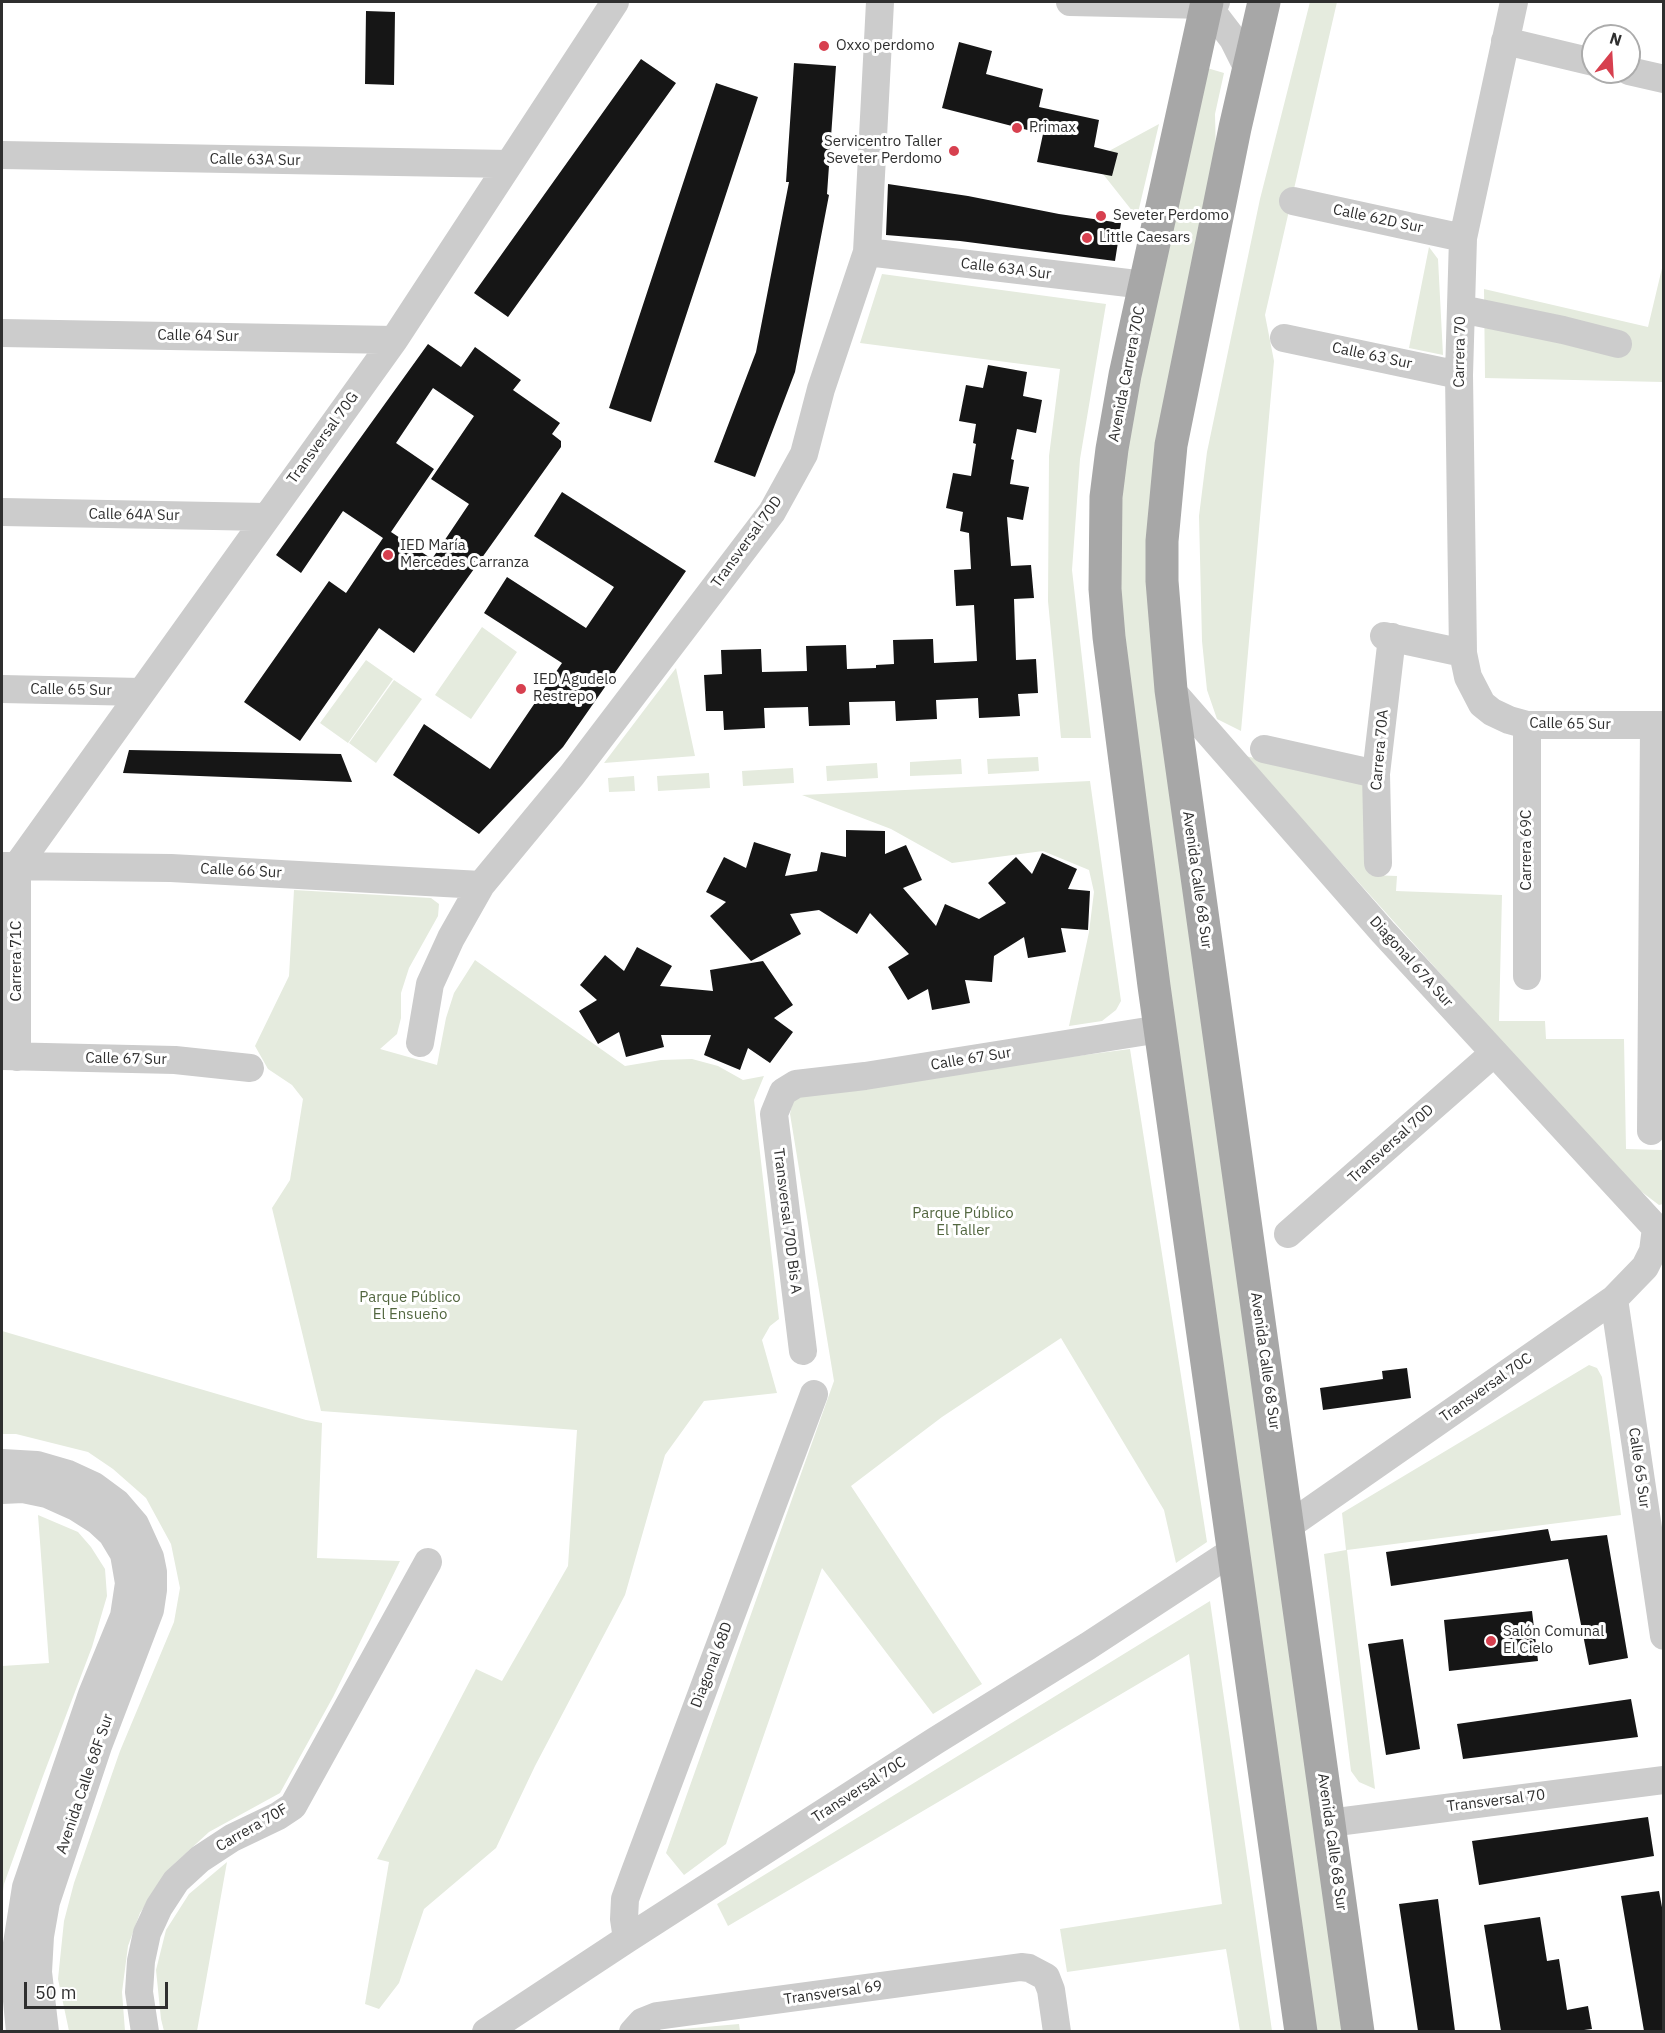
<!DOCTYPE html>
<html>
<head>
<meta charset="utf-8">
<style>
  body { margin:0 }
  #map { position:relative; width:1665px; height:2033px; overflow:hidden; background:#fff; font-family:"IBM Plex Sans",sans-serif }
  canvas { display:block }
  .frame { position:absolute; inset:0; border:3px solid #2f2f2f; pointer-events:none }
  .north { position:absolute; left:1581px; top:24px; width:60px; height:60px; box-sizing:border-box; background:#fff; border:2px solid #acacac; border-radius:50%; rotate:18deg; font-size:16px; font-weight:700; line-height:24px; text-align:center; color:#2f2f2f }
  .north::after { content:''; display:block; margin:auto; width:21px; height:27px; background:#d7404f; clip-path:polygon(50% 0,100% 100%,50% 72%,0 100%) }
  .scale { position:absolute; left:24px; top:1982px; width:144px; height:27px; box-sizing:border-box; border:3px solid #2f2f2f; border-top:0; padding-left:8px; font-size:18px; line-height:21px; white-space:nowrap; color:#2f2f2f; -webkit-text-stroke:4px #fff; paint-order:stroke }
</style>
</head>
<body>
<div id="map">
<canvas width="1665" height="2033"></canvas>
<div class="frame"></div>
<div class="north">N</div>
<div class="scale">50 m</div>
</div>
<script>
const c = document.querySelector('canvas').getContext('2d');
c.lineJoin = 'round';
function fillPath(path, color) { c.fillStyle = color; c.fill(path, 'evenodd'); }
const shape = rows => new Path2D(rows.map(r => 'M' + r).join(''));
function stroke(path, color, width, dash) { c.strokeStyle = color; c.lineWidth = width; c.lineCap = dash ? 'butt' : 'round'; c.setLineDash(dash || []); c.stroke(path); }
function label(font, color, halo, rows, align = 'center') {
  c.font = font + ' "IBM Plex Sans",sans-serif'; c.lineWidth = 6; c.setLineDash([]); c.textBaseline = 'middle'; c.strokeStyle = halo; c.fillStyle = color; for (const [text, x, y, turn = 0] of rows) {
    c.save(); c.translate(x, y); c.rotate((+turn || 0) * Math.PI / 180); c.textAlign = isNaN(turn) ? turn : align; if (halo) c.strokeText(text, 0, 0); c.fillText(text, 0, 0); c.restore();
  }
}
fillPath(shape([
  [1310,2,1337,2,1265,315,1274,361,1241,731,1217,719,1207,690,1202,641,1199,516,1207,452,1260,199],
  [1207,68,1224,73,1215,114,1216,157,1157,451,1342,2031,1311,2031,1136,765,1116,550,1133,404],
  [1159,124,1137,217,1103,174,1109,151],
  [1429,247,1438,259,1443,355,1409,348],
  [1663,264,1663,382,1485,378,1484,289,1648,327],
  [882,274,1106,304,1080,459,1072,570,1091,738,1061,738,1048,601,1049,456,1060,369,860,343],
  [482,627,517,652,471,719,435,695],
  [366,660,393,679,348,743,320,723],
  [676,668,695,756,604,763],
  [394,680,422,699,376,763,349,743],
  [1245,756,1373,782,1370,875,1397,876,1396,891,1502,895,1499,1021,1545,1021,1546,1039,1624,1039,1626,1149,1663,1150,1663,1204,1659,1205,1626,1180],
  [1038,757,1039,771,988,774,987,759],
  [961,759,962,774,910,776,910,762],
  [877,763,878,778,827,781,826,766],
  [793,768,794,783,743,786,742,771],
  [709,773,710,788,658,791,657,776],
  [634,776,635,791,609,792,608,778],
  [1090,781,1121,1001,1116,1010,1102,1021,1069,1026,1089,932,1094,892,1089,870,1043,851,952,863,891,829,802,795],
  [294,890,431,898,439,904,438,916,409,968,401,993,401,1018,397,1034,380,1049,437,1065,446,1018,454,993,475,960,625,1066,661,1060,692,1059,718,1066,743,1080,764,1076,754,1100,779,1319,770,1326,762,1340,777,1393,704,1401,665,1455,625,1595,535,1766,496,1848,424,1909,399,1983,379,2009,365,2004,389,1862,377,1859,476,1669,502,1681,568,1566,577,1430,321,1411,272,1208,290,1180,303,1099,292,1085,268,1069,255,1046,289,976],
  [1130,1049,1207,1542,1176,1563,1164,1510,1061,1338,942,1417,851,1486,982,1684,933,1714,822,1568,726,1844,684,1875,666,1853,834,1381,790,1114,793,1100,805,1092],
  [2,1331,306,1420,322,1423,317,1558,400,1561,333,1697,280,1793,209,1832,173,1865,140,1913,128,1946,122,1992,125,2031,69,2031,58,1979,64,1921,74,1883,120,1751,174,1622,180,1588,171,1544,146,1498,113,1469,88,1452,16,1434,2,1434],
  [1589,1365,1597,1368,1602,1377,1621,1515,1347,1550,1375,1789,1359,1782,1351,1771,1324,1554,1346,1550,1342,1513],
  [38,1515,78,1532,91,1547,105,1569,107,1596,92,1647,43,1776,4,1884,2,1899,2,1666,49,1663],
  [1210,1601,1272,2031,1240,2031,1226,1949,1067,1972,1060,1929,1222,1904,1189,1654,728,1926,717,1904],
  [227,1862,197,2031,164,2031,161,2019,156,1970,166,1930,189,1894],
  [739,2024,740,2031,660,2031]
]), '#e5ebde');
fillPath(shape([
  [366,11,395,12,394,85,365,84],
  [959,42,992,51,986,74,1043,89,1039,107,1099,120,1094,147,1118,153,1112,176,1037,162,1043,134,942,108],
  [641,59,676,83,508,317,474,293],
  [794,63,836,66,827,194,829,195,795,372,755,477,714,462,756,352,789,182,786,182],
  [716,83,758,97,651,422,609,408],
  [888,184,968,196,1059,214,1121,223,1115,261,960,241,886,235],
  [428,344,461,367,475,347,521,380,513,390,560,423,552,434,561,441,561,447,414,653,379,628,300,741,244,702,329,581,346,593,383,538,343,511,301,573,276,555],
  [433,388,474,416,431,479,469,504,432,559,391,532,434,469,396,443],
  [988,365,1027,372,1023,396,1042,400,1036,433,1017,429,1011,459,1014,460,1010,484,1029,487,1023,520,1007,517,1011,566,1031,565,1034,598,1014,599,1016,660,1036,659,1038,693,1018,694,1020,716,979,718,978,698,936,700,937,719,896,721,895,701,849,702,850,725,809,726,808,707,764,708,765,728,724,730,723,711,706,711,704,675,722,674,721,650,761,649,762,672,807,671,806,646,846,645,847,669,876,668,876,665,894,664,893,640,933,639,934,663,977,661,974,605,956,606,954,570,971,569,969,533,960,531,963,512,946,508,953,473,971,476,976,444,973,443,976,424,959,421,966,385,983,388],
  [562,492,686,571,563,747,479,834,393,775,424,724,490,769,562,663,484,613,507,577,586,628,614,587,534,536],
  [129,750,341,754,352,782,123,773],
  [846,830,885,831,885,854,906,845,922,880,903,888,936,926,945,904,979,919,1006,903,988,883,1016,857,1032,874,1042,853,1077,869,1068,889,1090,891,1088,930,1061,928,1066,952,1028,958,1024,937,994,956,992,982,965,980,970,1003,932,1010,928,989,908,1000,888,967,909,954,870,913,857,934,819,910,790,914,801,934,751,961,710,916,726,902,706,892,724,857,746,868,754,842,791,854,785,876,817,871,821,852,846,857],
  [637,947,672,966,660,986,713,991,710,970,763,961,793,1005,774,1018,793,1032,770,1063,748,1048,740,1070,704,1055,711,1035,661,1035,664,1047,626,1057,619,1032,598,1044,579,1011,597,1000,580,985,605,955,624,971],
  [1407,1368,1411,1398,1323,1410,1320,1388,1383,1379,1382,1371],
  [1548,1529,1551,1541,1607,1535,1628,1658,1589,1665,1568,1559,1391,1586,1386,1552],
  [1532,1611,1538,1661,1449,1671,1444,1620],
  [1403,1639,1420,1749,1386,1755,1368,1644],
  [1631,1699,1638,1737,1463,1759,1457,1724],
  [1648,1817,1654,1856,1479,1885,1472,1841],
  [1659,1891,1664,1918,1664,2031,1644,2031,1621,1896],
  [1438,1899,1455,2031,1418,2031,1399,1904],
  [1540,1917,1547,1961,1559,1959,1567,2010,1588,2006,1592,2029,1576,2031,1501,2031,1484,1925]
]), '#161616');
stroke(shape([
  [1070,2,1207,5,1216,2],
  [1514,2,1463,238,1459,375,1463,653,1468,677,1482,704,1492,712,1509,720,1527,725,1664,725],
  [1207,5,1233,39,1249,71],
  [1505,41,1593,62],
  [1629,71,1664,79],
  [2,155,509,164],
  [1293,201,1463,238],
  [867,252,1145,285],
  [1461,309,1563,330,1618,344],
  [2,333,394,340],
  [1284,338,1459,375],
  [2,512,266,517],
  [1384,636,1463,653],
  [2,689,141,692],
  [1171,690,1383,932,1656,1228],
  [1264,749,1376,774],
  [1378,863,1376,774,1392,637],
  [4,866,171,868,481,885],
  [1527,976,1527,725],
  [420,1043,430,984,451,938,481,885,572,775,772,512,804,454,821,389,867,252,880,2],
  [2,1056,175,1060,250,1068],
  [17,1057,17,866,394,340,615,2],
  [1651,1131,1654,725],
  [1288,1234,1494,1053],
  [1614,1299,1664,1636],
  [803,1351,774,1114,783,1092,796,1084,865,1076,1160,1029],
  [2,1463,37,1465,68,1474,94,1486,117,1503,135,1524,150,1557,153,1572,153,1590,150,1610,98,1746,46,1902,40,1936,38,1972,45,2032],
  [2,1490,23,1489,47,1494,76,1507,98,1521,112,1534,124,1554,129,1583,124,1616,92,1694,26,1887,16,1950,15,1980,20,2032],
  [1288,1526,1614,1299,1645,1267,1653,1251,1656,1228],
  [1329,1823,1664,1780],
  [627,1939,624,1919,625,1899,633,1877,814,1394],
  [145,2032,139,1992,141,1961,147,1933,159,1907,176,1881,200,1859,232,1838,278,1816,293,1806,428,1562],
  [486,2032,627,1939,935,1741,1088,1646,1233,1551],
  [633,2032,642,2022,657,2016,1021,1967,1029,1968,1046,1977,1051,1990,1057,2032]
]), '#ccc', 28);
stroke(shape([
  [1207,2,1125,375,1112,449,1106,497,1105,589,1109,637,1154,986,1301,2032],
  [1264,2,1235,128,1171,445,1162,541,1162,581,1171,690,1358,2032]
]), '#a7a7a7', 33);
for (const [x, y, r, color] of [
  [824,46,6,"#d7404f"],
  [1017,128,6,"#d7404f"],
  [954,151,6,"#d7404f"],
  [1101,216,6,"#d7404f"],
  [1087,238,6,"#d7404f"],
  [388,555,6,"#d7404f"],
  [521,689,6,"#d7404f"],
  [1491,1641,6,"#d7404f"]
]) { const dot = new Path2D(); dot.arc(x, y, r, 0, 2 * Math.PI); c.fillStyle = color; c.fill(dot); stroke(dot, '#fff', 2); }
label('15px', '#2f2f2f', '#fff', [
  ["Oxxo perdomo",836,46],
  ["Primax",1029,128],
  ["Servicentro Taller",942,142,"right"],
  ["Seveter Perdomo",942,159,"right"],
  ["Seveter Perdomo",1113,216],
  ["Little Caesars",1099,238],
  ["IED María",400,546],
  ["Mercedes Carranza",400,563],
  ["IED Agudelo",533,680],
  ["Restrepo",533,697],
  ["Salón Comunal",1503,1632],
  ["El Cielo",1503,1649]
], 'left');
label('15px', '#2f2f2f', '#fff', [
  ["Calle 63A Sur",255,160,1],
  ["Calle 62D Sur",1378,219,12],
  ["Calle 63A Sur",1006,269,7],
  ["Calle 64 Sur",198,336,1],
  ["Carrera 70",1460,352,-89],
  ["Calle 63 Sur",1372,356,12],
  ["Avenida Carrera 70C",1127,374,-79],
  ["Transversal 70G",323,438,-54],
  ["Calle 64A Sur",134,515,1],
  ["Transversal 70D",747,542,-54],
  ["Calle 65 Sur",71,690,1],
  ["Calle 65 Sur",1570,724,1],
  ["Carrera 70A",1380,750,-85],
  ["Carrera 69C",1527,850,-90],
  ["Calle 66 Sur",241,871,3],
  ["Avenida Calle 68 Sur",1197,880,82],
  ["Carrera 71C",17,961,-90],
  ["Diagonal 67A Sur",1411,962,48],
  ["Calle 67 Sur",126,1059,1],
  ["Calle 67 Sur",971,1059,-9],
  ["Transversal 70D",1391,1144,-42],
  ["Transversal 70D Bis A",787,1221,83],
  ["Avenida Calle 68 Sur",1265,1361,82],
  ["Transversal 70C",1486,1388,-35],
  ["Calle 65 Sur",1639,1468,82],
  ["Diagonal 68D",712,1665,-69],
  ["Avenida Calle 68F Sur",85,1784,-71],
  ["Transversal 70C",859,1790,-33],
  ["Transversal 70",1496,1801,-7],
  ["Carrera 70F",252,1828,-30],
  ["Avenida Calle 68 Sur",1332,1842,82],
  ["Transversal 69",833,1993,-8]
]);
label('15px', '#536740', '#fff', [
  ["Parque Público",963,1214],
  ["El Taller",963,1231],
  ["Parque Público",410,1298],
  ["El Ensueño",410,1315]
]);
</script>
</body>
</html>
